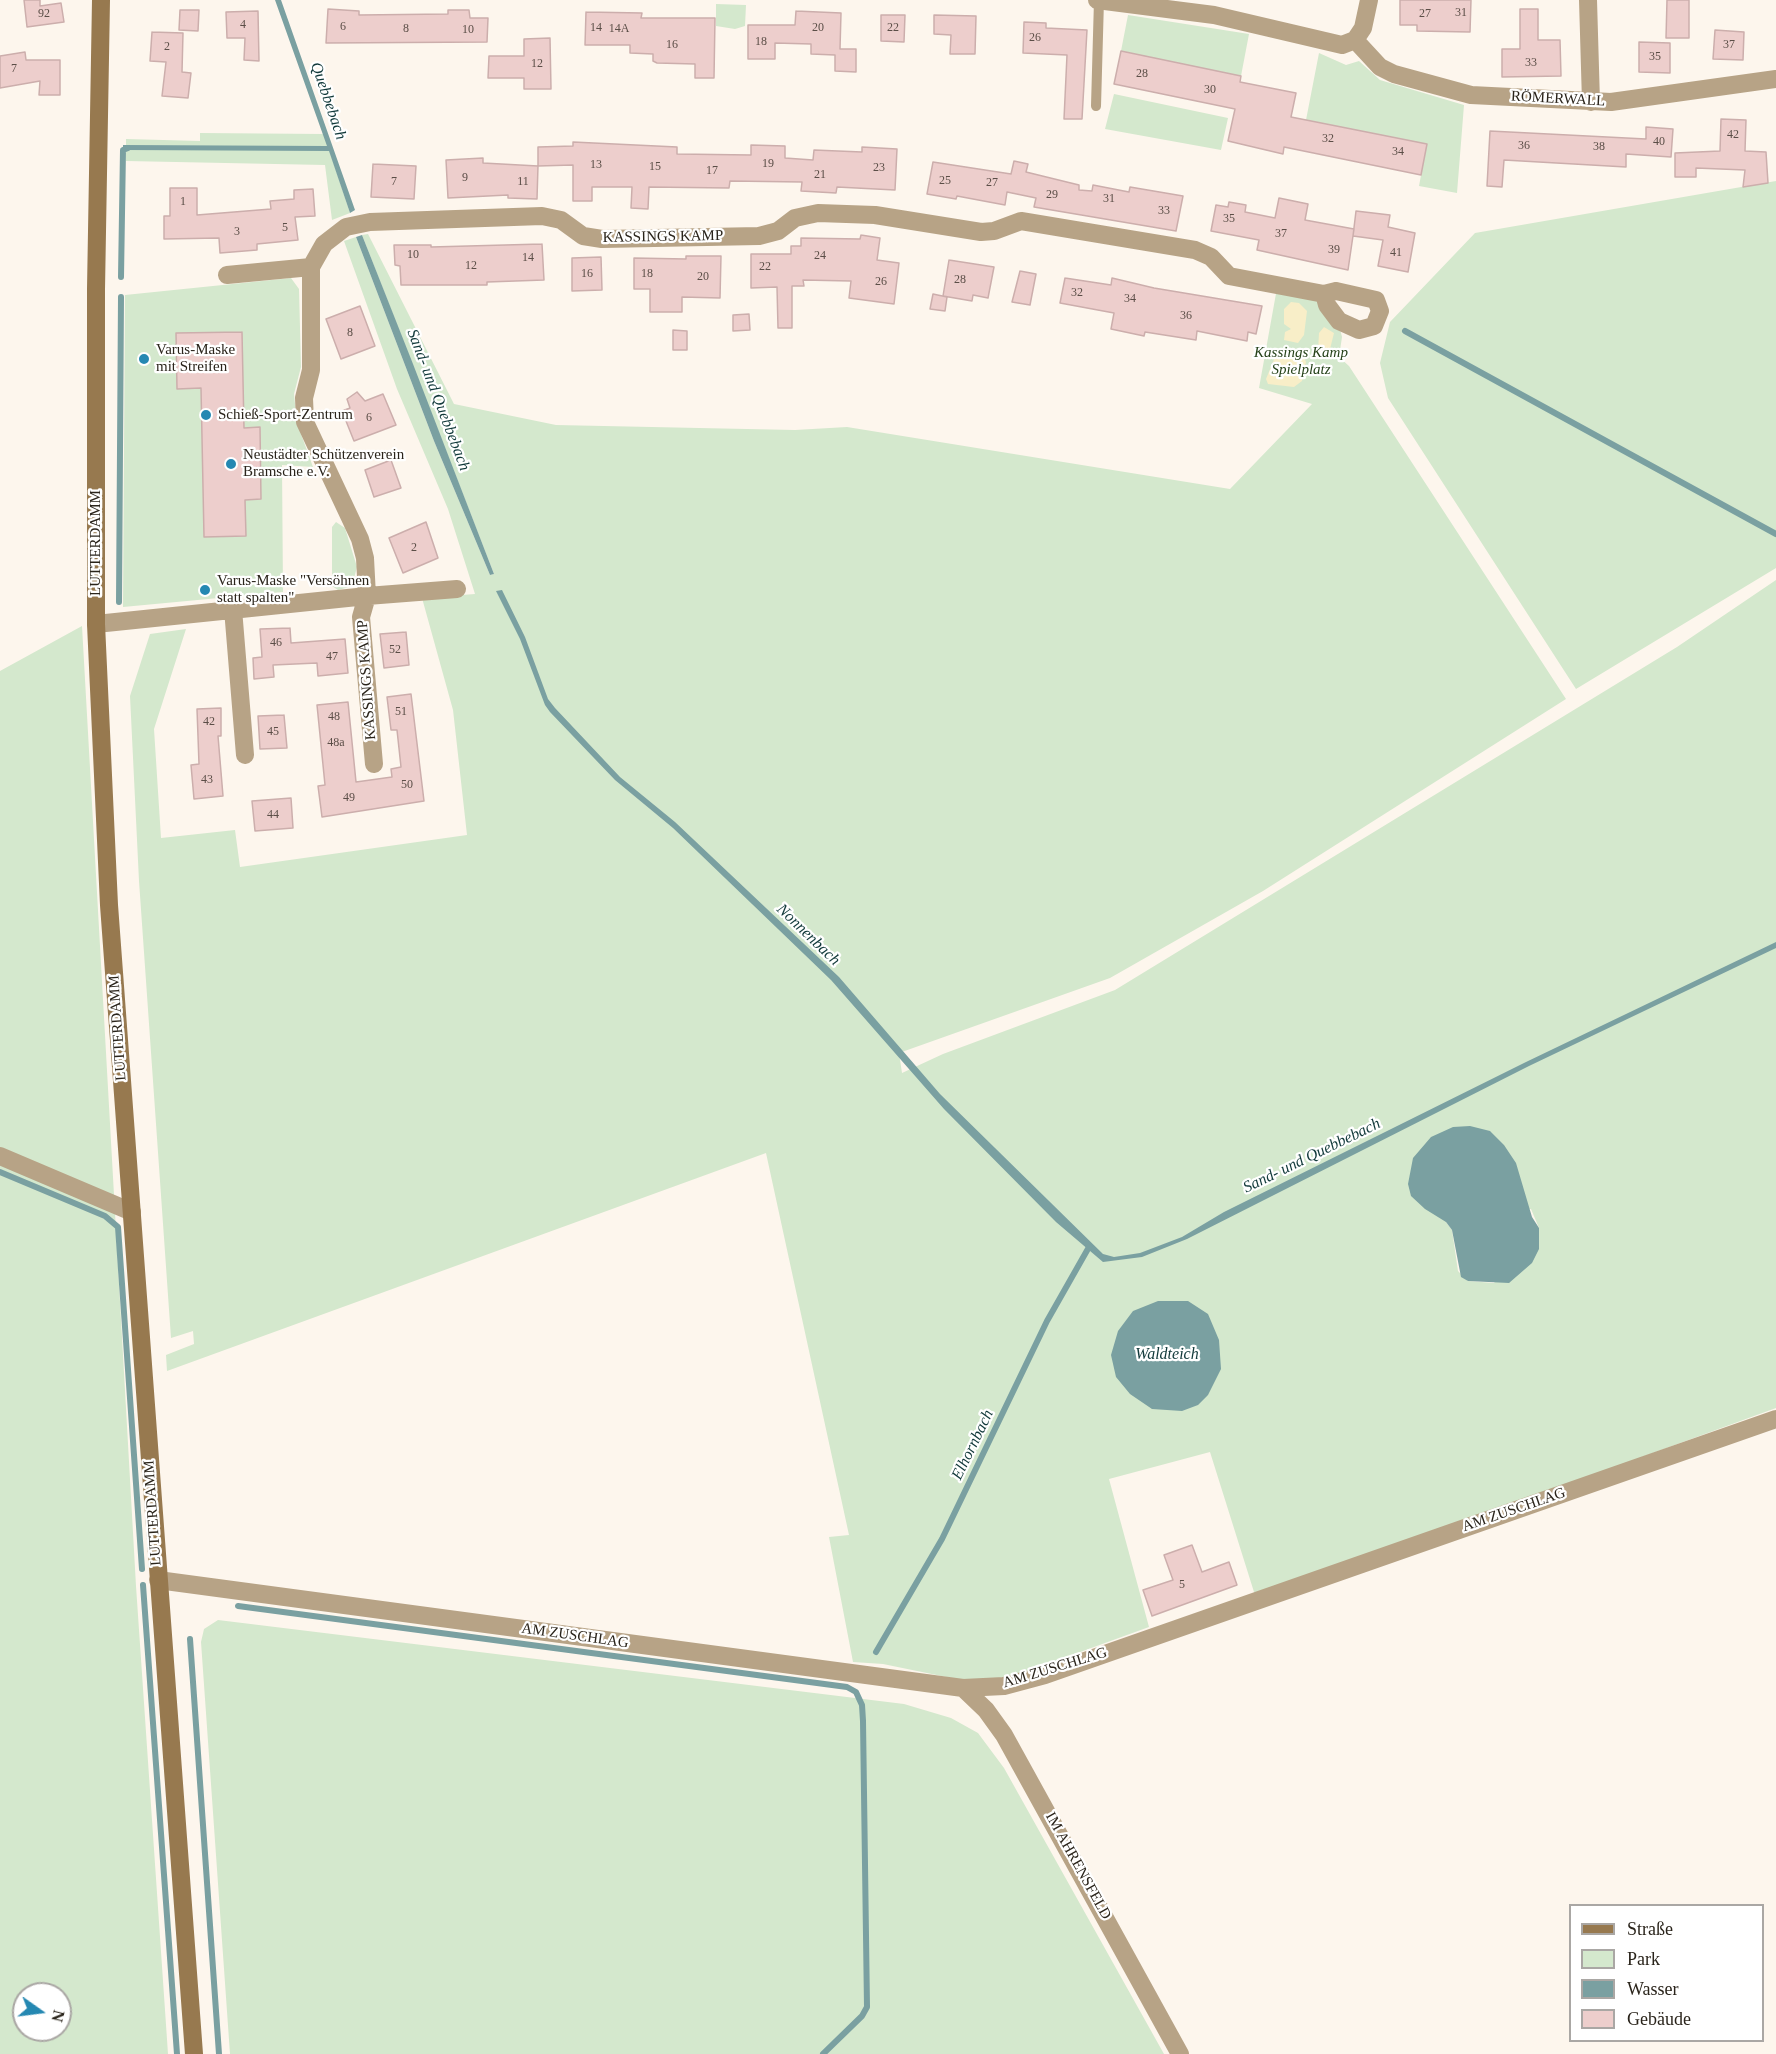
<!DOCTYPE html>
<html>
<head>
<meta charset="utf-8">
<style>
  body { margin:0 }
  #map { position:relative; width:1776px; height:2054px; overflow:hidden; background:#fdf6ed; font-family:Georgia,serif }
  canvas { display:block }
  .legend { position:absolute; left:1569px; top:1904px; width:195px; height:138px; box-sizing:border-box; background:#fff; border:2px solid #aaa7a4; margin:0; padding:8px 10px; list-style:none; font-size:18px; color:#2a241b }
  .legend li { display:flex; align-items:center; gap:12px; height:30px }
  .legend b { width:30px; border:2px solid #aaa7a4 }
  .north { position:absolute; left:12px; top:1982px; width:60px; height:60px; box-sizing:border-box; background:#fff; border:2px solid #aaa7a4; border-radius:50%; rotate:104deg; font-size:16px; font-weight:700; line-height:24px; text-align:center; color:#2a241b }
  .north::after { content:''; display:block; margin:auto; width:21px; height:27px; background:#2588b2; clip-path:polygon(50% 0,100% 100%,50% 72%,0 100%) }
</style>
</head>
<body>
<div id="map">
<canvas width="1776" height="2054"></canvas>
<ul class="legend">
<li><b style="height:8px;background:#97794f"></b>Straße</li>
<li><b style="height:16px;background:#d4e8cd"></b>Park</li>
<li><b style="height:16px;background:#7aa0a1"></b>Wasser</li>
<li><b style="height:16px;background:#edcecc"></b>Gebäude</li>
</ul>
<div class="north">N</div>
</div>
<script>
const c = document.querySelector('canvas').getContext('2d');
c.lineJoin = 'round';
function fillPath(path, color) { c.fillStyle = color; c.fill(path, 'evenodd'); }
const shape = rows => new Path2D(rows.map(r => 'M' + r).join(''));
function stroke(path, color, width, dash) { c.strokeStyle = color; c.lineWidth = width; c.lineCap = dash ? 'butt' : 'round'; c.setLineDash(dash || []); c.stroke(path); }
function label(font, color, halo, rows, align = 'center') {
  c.font = font + ' Georgia,serif'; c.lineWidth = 4.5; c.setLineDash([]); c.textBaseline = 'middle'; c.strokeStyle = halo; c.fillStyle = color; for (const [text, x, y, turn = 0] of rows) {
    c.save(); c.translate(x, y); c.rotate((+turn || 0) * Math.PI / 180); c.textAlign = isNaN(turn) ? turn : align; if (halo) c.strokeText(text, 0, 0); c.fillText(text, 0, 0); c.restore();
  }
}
fillPath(shape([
  [716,4,746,5,745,26,735,29,716,26],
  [1128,15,1249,34,1241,76,1121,51],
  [1319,53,1346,65,1359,61,1380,80,1464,105,1457,193,1419,186,1427,144,1306,120],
  [1114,94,1228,118,1221,150,1105,129],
  [200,133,324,134,350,213,332,220,325,165,126,161,126,139,200,141],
  [1776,181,1776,568,1576,689,1388,398,1380,363,1390,322,1475,233],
  [368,234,454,404,556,425,795,430,847,427,1230,489,1312,404,1259,388,1277,288,1315,295,1340,329,1342,337,1339,357,1349,366,1566,699,1263,891,1110,978,899,1053,902,1073,943,1054,1115,990,1677,647,1776,580,1776,1408,1486,1514,1262,1592,1254,1592,1210,1452,1109,1479,1149,1627,1017,1675,988,1680,961,1680,883,1664,853,1662,829,1537,849,1535,766,1153,167,1371,166,1355,194,1344,193,1331,171,1338,139,881,130,696,150,634,186,629,154,729,161,838,235,830,240,867,467,835,453,710,422,598,475,594,448,509,397,389,344,241,356,237,434,441,490,575,494,574,362,235],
  [1531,1209,1539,1228,1494,1283,1468,1281,1458,1271,1452,1230,1446,1222],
  [291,278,299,289,301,367,294,394,297,423,313,467,282,465,283,592,123,607,125,295],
  [336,522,345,528,357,567,353,582,349,587,338,590,332,586,332,527],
  [82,626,136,1586,168,2054,0,2054,0,671],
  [24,1994,60,1994,60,2030,24,2030],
  [218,1620,904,1704,951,1718,978,1733,1004,1768,1164,2054,230,2054,201,1642,204,1629]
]), '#d4e8cd');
fillPath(shape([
  [1291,302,1299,303,1307,311,1304,335,1298,343,1284,340,1285,332,1291,329,1284,324,1284,309],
  [1324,327,1334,333,1328,357,1318,351,1319,333],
  [1286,350,1304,357,1306,362,1302,381,1294,387,1268,384,1266,379,1275,357]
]), '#f8eec8');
fillPath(shape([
  [275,0,281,0,355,210,350,213,329,151,123,150,123,145,327,146],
  [362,235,413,364,494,574,490,575,434,441,356,237],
  [502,590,525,637,548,699,555,708,620,777,675,822,839,977,940,1094,1103,1254,1114,1257,1140,1253,1182,1237,1224,1212,1526,1062,1776,942,1776,948,1529,1066,1187,1239,1142,1257,1103,1262,1056,1222,944,1109,831,980,673,828,615,780,550,712,545,705,520,639,496,591],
  [1470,1126,1490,1131,1504,1145,1516,1163,1532,1217,1539,1228,1539,1249,1532,1263,1509,1283,1468,1281,1461,1277,1452,1230,1446,1222,1425,1209,1411,1196,1408,1184,1413,1158,1431,1137,1453,1127],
  [1158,1301,1188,1301,1208,1314,1219,1340,1221,1369,1208,1395,1198,1405,1182,1411,1152,1409,1130,1394,1116,1377,1111,1355,1118,1331,1133,1311]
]), '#7aa0a1');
stroke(shape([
  [121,277,123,150,128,148],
  [1405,331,1776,534],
  [119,602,121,297],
  [0,1172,105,1216,118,1227,142,1569],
  [143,1585,177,2054],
  [238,1606,847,1687,856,1692,862,1705,863,1721,867,2007,862,2016,823,2054],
  [190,1639,219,2054],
  [876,1652,942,1539,1047,1321,1089,1247]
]), '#7aa0a1', 6);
const building = shape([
  [24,0,40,0,40,6,61,3,64,22,27,27,24,0],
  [1400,0,1471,0,1470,32,1417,31,1417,25,1400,25,1400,0],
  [1667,0,1689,0,1689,38,1666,38,1667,0],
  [328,9,359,11,359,15,448,14,448,10,469,10,470,18,488,18,487,42,326,43,328,9],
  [1520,9,1538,9,1538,40,1560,40,1561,76,1502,77,1502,49,1520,49,1520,9],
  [180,10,199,10,198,31,179,30,180,10],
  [258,11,259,61,244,60,245,38,227,38,226,12,258,11],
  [796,11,841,13,840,49,856,49,856,72,835,71,835,55,811,54,811,44,775,43,775,59,748,59,748,25,795,25,796,11],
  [586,12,642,13,641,18,715,18,714,78,695,78,695,64,657,63,653,61,653,54,630,53,630,45,585,45,586,12],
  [881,15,905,15,904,42,881,41,881,15],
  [934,15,976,16,975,54,950,54,951,35,934,34,934,15],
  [1024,22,1046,23,1046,28,1087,30,1082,119,1064,119,1067,55,1023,53,1024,22],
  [1715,30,1744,32,1743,60,1713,59,1715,30],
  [152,32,183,33,182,72,191,73,188,98,162,96,166,62,150,61,152,32],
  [550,38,551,89,524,89,524,78,488,78,489,56,524,56,524,39,550,38],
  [1639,42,1670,43,1670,73,1639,72,1639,42],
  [1121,51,1241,76,1240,82,1296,93,1291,117,1427,144,1421,175,1284,147,1283,154,1228,141,1235,109,1114,84,1121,51],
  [25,52,26,60,60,60,60,95,39,95,40,81,0,88,0,56,25,52],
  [1721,119,1746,120,1745,151,1766,152,1768,183,1743,187,1745,170,1696,168,1696,177,1675,177,1675,153,1720,151,1721,119],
  [1646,127,1673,129,1671,157,1626,154,1626,167,1504,160,1502,187,1487,186,1490,131,1646,139,1646,127],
  [573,142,677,147,677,154,751,155,751,145,785,146,785,158,813,160,814,150,862,152,862,147,897,149,895,190,837,187,836,193,801,191,802,182,730,181,729,188,649,187,648,209,631,208,632,187,592,187,592,201,573,201,573,165,538,166,538,147,573,146,573,142],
  [483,158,483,163,538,166,537,199,508,198,508,195,448,198,446,160,483,158],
  [1014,161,1028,164,1026,172,1079,185,1079,190,1092,191,1093,185,1129,192,1130,187,1183,196,1176,231,1034,207,1036,198,1007,192,1005,205,957,196,956,199,927,194,933,162,1011,174,1014,161],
  [373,164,416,166,414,199,371,197,373,164],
  [170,188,197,188,197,215,271,209,270,201,294,199,294,190,313,189,315,216,295,217,298,240,257,244,257,250,220,253,219,238,164,239,164,216,170,216,170,188],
  [1279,198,1308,204,1305,220,1354,229,1348,270,1257,250,1259,240,1211,231,1216,205,1228,207,1229,202,1246,205,1245,212,1275,218,1279,198],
  [1356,211,1390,215,1388,227,1415,233,1408,272,1378,266,1383,240,1353,236,1356,211],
  [861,235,880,238,877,260,899,263,894,304,849,298,851,281,803,280,804,286,792,286,792,328,778,328,777,287,751,288,751,254,791,254,791,246,801,246,801,238,860,239,861,235],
  [542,244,544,280,487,282,487,285,401,285,400,266,395,265,394,245,431,245,431,247,542,244],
  [686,256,721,256,720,298,682,297,682,312,650,312,650,289,634,289,634,258,686,259,686,256],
  [601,257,602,290,572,291,572,258,601,257],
  [949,260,994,267,988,298,973,295,972,301,943,296,949,260],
  [1020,271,1036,274,1030,305,1012,302,1020,271],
  [1065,278,1111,285,1112,278,1154,288,1262,306,1256,334,1248,332,1247,341,1197,331,1196,340,1145,332,1144,336,1111,329,1114,313,1060,303,1065,278],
  [933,294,947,297,945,311,930,309,933,294],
  [360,306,375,346,341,359,326,319,360,306],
  [749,314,750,330,733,331,733,315,749,314],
  [673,330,687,331,687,350,673,350,673,330],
  [242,332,244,428,260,427,261,499,245,500,246,536,204,537,201,388,177,389,176,333,242,332],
  [357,392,365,401,383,394,396,425,354,441,342,411,350,408,347,399,357,392],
  [391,460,401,488,374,497,365,470,391,460],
  [426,522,438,558,403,573,389,538,426,522],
  [290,628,291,643,345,639,348,673,318,676,317,663,273,665,274,677,254,679,253,658,262,657,260,629,290,628],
  [406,632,409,665,384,668,380,634,406,632],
  [411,694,424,801,322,817,318,786,325,785,317,705,348,702,356,782,392,777,391,769,401,767,397,730,391,730,387,697,411,694],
  [221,708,221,736,218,736,223,796,194,799,191,765,199,764,197,709,221,708],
  [284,715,287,748,260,749,258,716,284,715],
  [291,798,293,828,255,831,252,801,291,798],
  [1192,1545,1202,1572,1229,1562,1237,1585,1152,1616,1143,1590,1173,1580,1164,1555,1192,1545]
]);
fillPath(building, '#edcecc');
stroke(building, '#ccaeac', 1.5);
stroke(shape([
  [1096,106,1099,0]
]), '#b7a386', 10);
stroke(shape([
  [1097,0,1214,15,1342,45,1355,40,1363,28,1369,0],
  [1588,0,1591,102],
  [1355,40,1380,67,1394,74,1471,95,1611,102,1776,79],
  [227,275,311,267],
  [1336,291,1376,300,1380,311,1374,326,1359,330,1339,321,1327,305,1324,294,1336,291],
  [457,589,367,596,365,558,360,539,305,422,304,398,311,370,311,267,324,244,346,227,370,222,542,216,561,220,583,236,602,239,759,236,778,231,795,218,818,213,875,215,981,232,994,231,1021,221,1195,250,1211,257,1229,276,1324,294],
  [233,609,245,755],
  [96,624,367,596,361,617,374,764],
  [0,1156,132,1212],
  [158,1580,963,1688,1004,1686,1045,1675,1776,1419],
  [963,1688,986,1710,1004,1735,1180,2054]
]), '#b7a386', 18);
stroke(shape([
  [101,0,96,289,96,624,109,905,194,2054]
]), '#97794f', 18);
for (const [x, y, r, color] of [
  [144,359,6,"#2588b2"],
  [206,415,6,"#2588b2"],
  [231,464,6,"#2588b2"],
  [205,590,6,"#2588b2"]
]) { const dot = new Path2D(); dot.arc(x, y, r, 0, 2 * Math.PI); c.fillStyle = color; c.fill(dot); stroke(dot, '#fff', 2); }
label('12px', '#5b4e47', null, [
  ["31",1461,13],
  ["92",44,14],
  ["27",1425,14],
  ["4",243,25],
  ["6",343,27],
  ["14",596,28],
  ["20",818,28],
  ["22",893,28],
  ["8",406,29],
  ["14A",619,29],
  ["10",468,30],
  ["26",1035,38],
  ["18",761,42],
  ["16",672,45],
  ["37",1729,45],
  ["2",167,47],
  ["35",1655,57],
  ["33",1531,63],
  ["12",537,64],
  ["7",14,69],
  ["28",1142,74],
  ["30",1210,90],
  ["42",1733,135],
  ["32",1328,139],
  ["40",1659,142],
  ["36",1524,146],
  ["38",1599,147],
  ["34",1398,152],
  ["19",768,164],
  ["13",596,165],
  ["15",655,167],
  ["23",879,168],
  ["17",712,171],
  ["21",820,175],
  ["9",465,178],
  ["25",945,181],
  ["7",394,182],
  ["11",523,182],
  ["27",992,183],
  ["29",1052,195],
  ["31",1109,199],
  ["1",183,202],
  ["33",1164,211],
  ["35",1229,219],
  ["5",285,228],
  ["3",237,232],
  ["37",1281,234],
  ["39",1334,250],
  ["41",1396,253],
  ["10",413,255],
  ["24",820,256],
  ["14",528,258],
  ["12",471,266],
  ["22",765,267],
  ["16",587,274],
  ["18",647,274],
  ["20",703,277],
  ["28",960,280],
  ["26",881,282],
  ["32",1077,293],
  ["34",1130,299],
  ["36",1186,316],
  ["8",350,333],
  ["6",369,418],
  ["2",414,548],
  ["46",276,643],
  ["52",395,650],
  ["47",332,657],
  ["51",401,712],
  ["48",334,717],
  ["42",209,722],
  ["45",273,732],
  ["48a",336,743],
  ["43",207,780],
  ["50",407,785],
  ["49",349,798],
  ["44",273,815],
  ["5",1182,1585]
]);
label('15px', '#2a241b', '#fff', [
  ["RÖMERWALL",1558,99,3],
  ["KASSINGS KAMP",663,237,-1],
  ["LUTTERDAMM",96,543,-90],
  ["KASSINGS KAMP",367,680,-94],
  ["LUTTERDAMM",118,1028,-94],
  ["AM ZUSCHLAG",1514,1510,-19],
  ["LUTTERDAMM",153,1513,-94],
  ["AM ZUSCHLAG",575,1636,8],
  ["AM ZUSCHLAG",1055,1668,-17],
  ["IM AHRENSFELD",1078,1866,61]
]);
label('15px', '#2a241b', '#fff', [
  ["Varus-Maske",156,350],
  ["mit Streifen",156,367],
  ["Schieß-Sport-Zentrum",218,415],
  ["Neustädter Schützenverein",243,455],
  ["Bramsche e.V.",243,472],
  ["Varus-Maske \"Versöhnen",217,581],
  ["statt spalten\"",217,598]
], 'left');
label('italic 15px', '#26421a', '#fff', [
  ["Kassings Kamp",1301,353],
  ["Spielplatz",1301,370]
]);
label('italic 16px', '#11393a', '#fff', [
  ["Quebbebach",328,101,71],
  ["Sand- und Quebbebach",438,400,69],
  ["Nonnenbach",808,935,44],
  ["Sand- und Quebbebach",1312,1156,-26],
  ["Waldteich",1167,1355],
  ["Elhornbach",973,1445,-64]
]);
</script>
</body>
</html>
